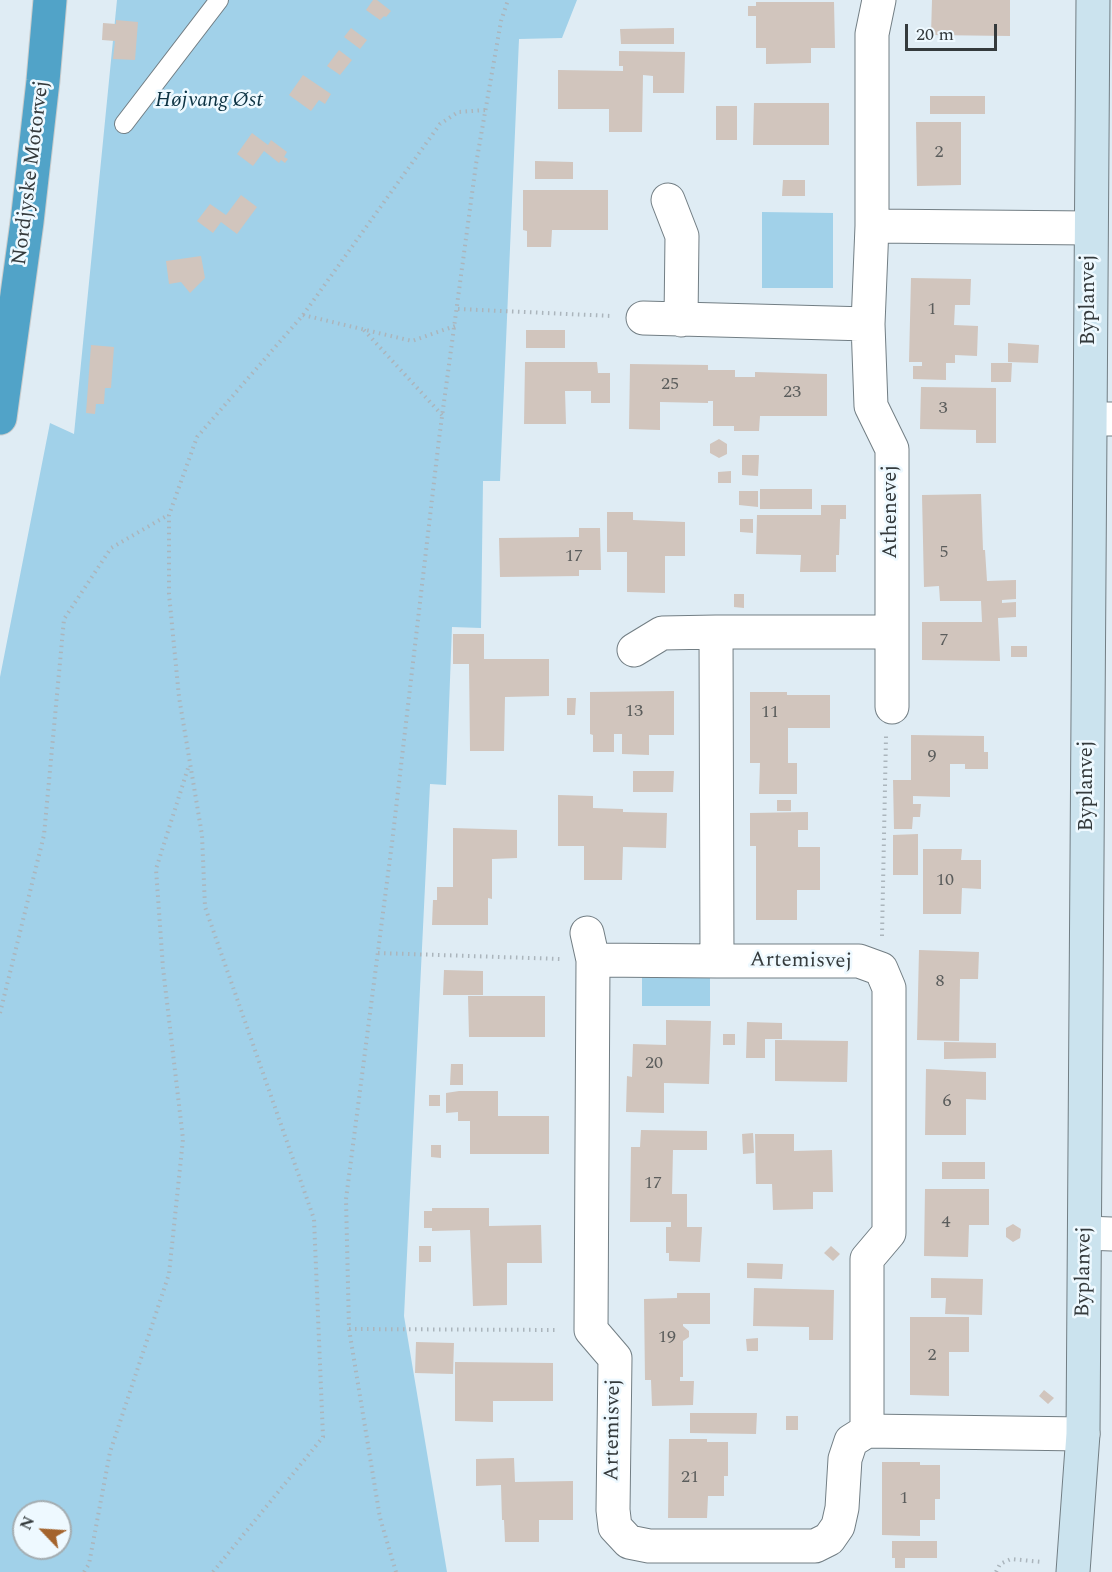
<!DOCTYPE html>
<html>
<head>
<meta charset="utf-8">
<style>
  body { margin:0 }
  #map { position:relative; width:1112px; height:1572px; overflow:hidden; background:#dfecf4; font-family:Spectral,serif }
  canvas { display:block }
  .north { position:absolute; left:12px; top:1500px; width:60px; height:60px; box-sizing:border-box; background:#eef9ff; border:2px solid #a4adb1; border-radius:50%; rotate:295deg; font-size:16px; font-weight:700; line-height:24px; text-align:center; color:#343a3c }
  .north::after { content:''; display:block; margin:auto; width:21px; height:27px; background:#a4642d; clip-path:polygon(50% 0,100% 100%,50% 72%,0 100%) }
  .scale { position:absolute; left:905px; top:24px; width:92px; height:27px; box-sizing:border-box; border:3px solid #343a3c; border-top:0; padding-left:8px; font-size:18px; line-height:21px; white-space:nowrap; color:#343a3c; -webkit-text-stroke:4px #eef9ff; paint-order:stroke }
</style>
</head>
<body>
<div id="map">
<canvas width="1112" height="1572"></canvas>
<div class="north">N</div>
<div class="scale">20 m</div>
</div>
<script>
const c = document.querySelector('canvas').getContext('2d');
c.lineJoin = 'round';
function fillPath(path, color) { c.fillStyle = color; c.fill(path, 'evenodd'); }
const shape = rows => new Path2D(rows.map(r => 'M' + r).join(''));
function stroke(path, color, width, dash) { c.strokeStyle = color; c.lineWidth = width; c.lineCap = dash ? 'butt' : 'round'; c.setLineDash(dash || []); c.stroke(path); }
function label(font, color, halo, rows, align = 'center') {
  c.font = font + ' Spectral,serif'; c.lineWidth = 5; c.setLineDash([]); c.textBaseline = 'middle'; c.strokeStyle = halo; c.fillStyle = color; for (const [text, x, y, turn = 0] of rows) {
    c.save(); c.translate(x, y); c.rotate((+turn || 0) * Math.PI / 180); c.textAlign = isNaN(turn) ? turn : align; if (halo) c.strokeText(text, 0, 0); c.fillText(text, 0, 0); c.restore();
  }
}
fillPath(shape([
  [117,0,577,0,562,38,519,39,500,481,483,481,481,628,452,627,446,785,430,784,404,1316,447,1572,0,1572,0,677,50,423,74,434],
  [24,1512,60,1512,60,1548,24,1548],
  [762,212,833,213,833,288,762,288],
  [642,976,710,977,710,1006,642,1006]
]), '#a1d1e9');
fillPath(shape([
  [373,0,377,0,391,11,386,17,384,16,380,20,366,10],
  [932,0,1010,0,1010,36,931,35],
  [756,2,834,2,835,48,811,48,811,63,766,64,766,48,756,48,756,16,748,16,748,6,756,6],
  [116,20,138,22,135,60,113,59,115,41,102,40,103,23,116,24],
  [351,28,367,40,360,49,344,37],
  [674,28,674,44,621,44,620,29],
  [339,50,352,60,340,75,327,66],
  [619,51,685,52,684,93,653,93,653,76,643,75,642,132,609,132,609,109,558,109,558,70,623,71,623,66,619,66],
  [303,75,331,94,325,104,319,100,311,111,289,95],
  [930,96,985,96,985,114,930,114],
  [754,103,829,103,829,145,753,145],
  [716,106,737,106,737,140,716,140],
  [916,122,961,122,961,185,917,186],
  [252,133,268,145,271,140,287,152,284,157,288,159,285,163,281,160,279,163,264,151,253,166,237,154],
  [535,161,573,162,573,179,535,179],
  [783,180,805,180,805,196,782,196],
  [523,190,608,190,608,230,552,230,551,247,527,247,527,231,523,230],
  [241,195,257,207,237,234,221,222,213,233,197,221,210,204,226,215],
  [201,256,205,278,190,293,181,282,169,284,166,261],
  [911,278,971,279,970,305,955,305,954,325,978,326,977,356,955,355,955,363,946,363,946,380,913,379,913,366,922,366,922,362,909,362],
  [526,330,565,330,565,348,526,348],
  [1008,343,1039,345,1038,363,1008,362],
  [91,345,114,347,111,388,105,388,104,404,96,404,95,414,86,413],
  [525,362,597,362,598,373,610,373,610,403,591,403,591,391,565,391,566,424,524,424],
  [991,363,1012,363,1011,382,991,382],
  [630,364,708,365,708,370,735,370,735,377,755,377,755,372,827,374,827,416,760,416,759,431,734,431,734,426,713,426,713,401,708,401,708,403,660,402,660,430,629,429],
  [921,387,996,388,996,443,976,443,976,430,920,429],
  [719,439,727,444,727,454,719,458,710,453,710,444],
  [742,455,759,455,758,476,742,475],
  [731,471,731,483,718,483,718,472],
  [760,489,812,489,812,509,760,509],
  [739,491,758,491,758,507,739,505],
  [981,494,983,550,985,550,987,581,1016,580,1016,599,1002,600,1002,603,1016,602,1016,617,998,618,1000,661,922,660,922,622,982,622,981,601,940,601,939,586,924,587,922,495],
  [821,505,846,505,846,519,840,519,839,555,836,555,836,572,800,572,801,555,756,554,757,515,821,515],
  [607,512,633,512,633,520,685,522,685,556,665,556,665,593,627,592,627,552,607,552],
  [740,519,753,519,753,533,740,532],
  [579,528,600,528,601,570,579,570,579,576,500,577,499,538,579,537],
  [734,594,744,594,744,608,734,607],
  [453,634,484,634,484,659,549,659,549,696,505,697,504,751,470,751,469,664,453,664],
  [1011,646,1027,646,1027,657,1011,657],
  [674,691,674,735,649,735,649,755,622,754,622,734,614,734,614,752,593,752,593,735,590,734,590,692],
  [750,692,787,692,787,695,830,695,830,728,788,728,788,763,797,763,797,794,759,794,760,763,750,763],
  [567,698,576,698,575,715,567,715],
  [911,735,984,736,984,752,988,752,988,769,965,769,965,764,950,764,950,797,913,796,913,804,921,804,920,817,913,817,912,829,894,829,893,780,911,780],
  [633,771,674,771,673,792,633,792],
  [558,795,593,796,593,808,623,809,623,812,667,813,666,848,623,847,622,880,584,880,584,846,558,846],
  [777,800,791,800,791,811,777,811],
  [808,812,808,830,798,830,798,847,820,847,820,890,797,890,797,920,756,920,756,846,750,846,750,813],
  [453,828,517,830,517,858,492,859,492,899,488,898,488,925,432,925,433,900,437,900,437,887,453,887],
  [918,834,918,875,893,875,893,835],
  [923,849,962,849,961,860,981,860,981,889,962,888,961,914,923,914],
  [919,950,979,952,978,979,960,979,959,1041,917,1040],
  [444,970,483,971,483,995,443,995],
  [468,996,545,996,545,1037,469,1037],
  [666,1020,711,1021,709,1084,664,1083,664,1113,626,1112,627,1076,632,1077,633,1044,666,1045],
  [747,1022,782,1023,782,1039,765,1039,765,1058,746,1058],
  [723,1034,735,1034,735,1045,723,1045],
  [775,1040,848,1041,847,1082,775,1081],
  [944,1042,996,1043,996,1058,944,1059],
  [451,1064,463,1064,463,1085,450,1085],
  [926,1069,986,1072,986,1100,966,1099,966,1135,925,1135],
  [459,1091,498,1091,498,1116,549,1116,549,1154,470,1154,470,1121,458,1121,458,1112,446,1113,446,1093],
  [429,1095,440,1095,440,1106,429,1106],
  [641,1130,707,1131,707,1150,673,1150,672,1194,687,1194,687,1227,702,1227,700,1262,669,1261,669,1253,666,1253,666,1227,671,1227,671,1222,630,1222,631,1147,640,1147],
  [753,1133,754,1153,743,1154,742,1134],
  [755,1134,794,1134,794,1151,832,1150,833,1192,813,1192,813,1209,773,1210,772,1184,756,1184],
  [431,1145,441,1145,441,1158,431,1157],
  [942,1162,985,1162,985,1179,942,1179],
  [925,1189,989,1189,989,1225,969,1225,968,1257,924,1256],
  [432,1208,489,1208,489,1226,541,1225,542,1263,507,1263,507,1305,473,1306,470,1230,432,1231,432,1228,424,1228,424,1211,432,1211],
  [1013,1224,1021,1229,1020,1238,1013,1242,1006,1237,1006,1228],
  [419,1246,431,1246,431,1262,419,1262],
  [831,1246,840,1254,833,1261,824,1253],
  [747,1263,783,1264,782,1279,747,1278],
  [931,1278,983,1279,982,1315,945,1314,946,1298,931,1298],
  [754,1288,834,1290,833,1340,809,1340,809,1327,753,1326],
  [677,1293,710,1293,710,1324,683,1324,683,1326,689,1331,689,1337,683,1341,683,1377,680,1377,680,1381,694,1381,693,1405,652,1406,651,1380,645,1380,644,1299,677,1298],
  [910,1317,969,1317,969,1352,949,1352,949,1396,910,1395],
  [758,1338,758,1351,747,1351,746,1339],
  [416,1342,454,1343,453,1374,415,1373],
  [455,1362,553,1363,553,1401,493,1401,493,1422,455,1421],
  [1044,1390,1054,1398,1048,1404,1039,1396],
  [690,1413,757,1413,756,1434,690,1433],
  [786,1416,798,1416,798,1430,786,1430],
  [669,1439,707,1439,707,1442,728,1442,728,1476,724,1476,724,1496,708,1496,707,1518,668,1518],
  [514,1458,515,1482,573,1481,573,1520,539,1520,539,1542,505,1542,504,1520,502,1520,501,1485,476,1486,476,1459],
  [882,1462,920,1462,920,1465,940,1465,940,1499,935,1499,935,1520,920,1520,920,1536,882,1535],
  [892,1541,937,1541,937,1558,905,1558,905,1568,895,1568,895,1558,892,1558]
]), '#d1c5bd');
const lane = shape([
  [124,124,219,0]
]);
const street = shape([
  [668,200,682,236,681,320],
  [872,226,872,34,879,0],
  [643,318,868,324],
  [1091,419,1112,419],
  [634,650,662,633,716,632],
  [892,707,892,632],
  [587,933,593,960],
  [717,961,593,960,591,1330,615,1358,613,1510,615,1527,629,1542,649,1546,815,1546,829,1539,838,1526,842,1508,845,1459,851,1441,867,1431],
  [1085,1233,1112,1234],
  [1083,1434,867,1431,867,1259,889,1233,889,988,881,969,859,961,717,961,716,632,892,632,892,449,871,406,868,324,872,226,1090,228]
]);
const secondary = shape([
  [1073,1572,1083,1434,1093,0]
]);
const highway = shape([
  [0,418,27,222,43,81,50,0]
]);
stroke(lane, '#727e84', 20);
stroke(street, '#727e84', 35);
stroke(secondary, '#727e84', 35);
stroke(highway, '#cacccc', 35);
stroke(shape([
  [458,309,612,316],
  [303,315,412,341,455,326],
  [364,330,442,415],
  [882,936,886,736],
  [378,953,561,959],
  [0,1013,44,835,64,619,111,548,168,515],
  [349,1329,559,1330],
  [84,1572,89,1564,110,1452,169,1274,183,1139,163,968,156,869,189,765],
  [213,1572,323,1437,314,1219,205,907,202,835,179,697,169,594,169,515,197,437,303,315,440,124,458,112,486,110],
  [396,1572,380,1518,349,1329,346,1199,392,843,439,439,476,164,501,21,508,0],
  [996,1572,1000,1564,1011,1559,1042,1562]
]), '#abb5bc', 4, [1.5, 4.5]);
stroke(lane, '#fff', 18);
stroke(street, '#fff', 33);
stroke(secondary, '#cbe3ee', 33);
stroke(highway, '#51a3c8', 33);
label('18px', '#5b5d5c', null, [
  ["2",939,153],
  ["1",932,310],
  ["25",670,385],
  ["23",792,393],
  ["3",943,409],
  ["5",944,553],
  ["17",574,557],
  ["7",944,641],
  ["13",634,712],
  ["11",770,713],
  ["9",932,757],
  ["10",945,881],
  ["8",940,982],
  ["20",654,1064],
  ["6",947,1102],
  ["17",653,1184],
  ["4",946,1223],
  ["19",667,1338],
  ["2",932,1356],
  ["21",690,1478],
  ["1",904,1499]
]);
label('italic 21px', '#0c3242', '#eef9ff', [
  ["Højvang Øst",209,102]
]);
label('21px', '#343a3c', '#eef9ff', [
  ["Nordjyske Motorvej",32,173,-83],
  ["Byplanvej",1090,300,-90],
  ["Athenevej",892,512,-90],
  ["Byplanvej",1088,786,-90],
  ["Artemisvej",801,962,1],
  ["Byplanvej",1085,1272,-89],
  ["Artemisvej",614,1430,-89]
]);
</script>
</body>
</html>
